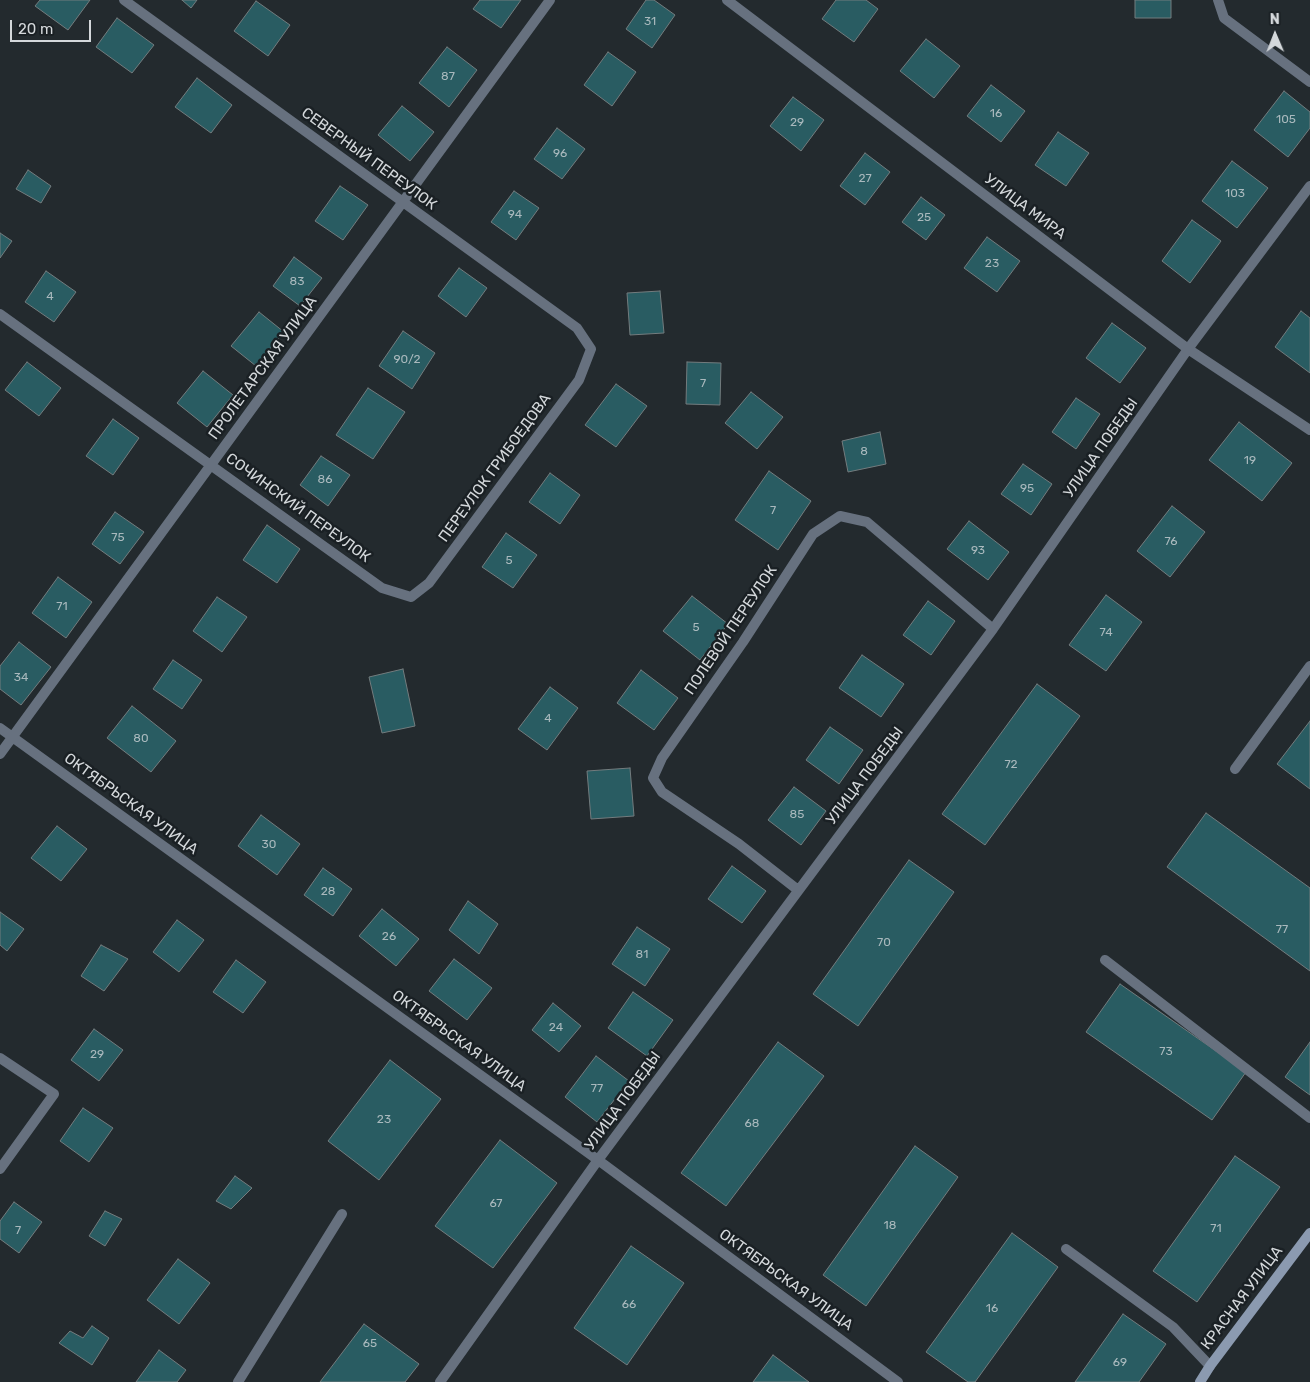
<!DOCTYPE html>
<html>
<head>
<meta charset="utf-8">
<style>
  body { margin:0 }
  #map { position:relative; width:1310px; height:1382px; overflow:hidden; background:#232a2e; font-family:Rubik,sans-serif }
  canvas { display:block }
  .north { position:absolute; left:1250px; top:10px; width:50px; height:50px; -webkit-text-stroke:4px #1a2024; paint-order:stroke; rotate:359deg; font-size:14px; font-weight:700; line-height:20px; text-align:center; color:#d4d8db }
  .north::after { content:''; display:block; margin:auto; width:18px; height:22px; background:#d4d8db; clip-path:polygon(50% 0,100% 100%,50% 72%,0 100%) }
  .scale { position:absolute; left:10px; top:20px; width:81px; height:22px; box-sizing:border-box; border:2px solid #d4d8db; border-top:0; padding-left:6px; font-size:15px; line-height:18px; white-space:nowrap; color:#d4d8db; -webkit-text-stroke:4px #1a2024; paint-order:stroke }
</style>
</head>
<body>
<div id="map">
<canvas width="1310" height="1382"></canvas>
<div class="north">N</div>
<div class="scale">20 m</div>
</div>
<script>
const c = document.querySelector('canvas').getContext('2d');
c.lineJoin = 'round';
function fillPath(path, color) { c.fillStyle = color; c.fill(path, 'evenodd'); }
const shape = rows => new Path2D(rows.map(r => 'M' + r).join(''));
function stroke(path, color, width, dash) { c.strokeStyle = color; c.lineWidth = width; c.lineCap = dash ? 'butt' : 'round'; c.setLineDash(dash || []); c.stroke(path); }
function label(font, color, halo, rows, align = 'center') {
  c.font = font + ' Rubik,sans-serif'; c.lineWidth = 5; c.setLineDash([]); c.textBaseline = 'middle'; c.strokeStyle = halo; c.fillStyle = color; for (const [text, x, y, turn = 0] of rows) {
    c.save(); c.translate(x, y); c.rotate((+turn || 0) * Math.PI / 180); c.textAlign = isNaN(turn) ? turn : align; if (halo) c.strokeText(text, 0, 0); c.fillText(text, 0, 0); c.restore();
  }
}
const building = shape([
  [40,0,90,0,68,30,35,6,40,0],
  [182,0,197,0,191,8,182,0],
  [480,0,521,0,501,28,473,9,480,0],
  [646,0,654,0,675,15,652,48,626,29,646,0],
  [836,0,866,0,878,9,854,42,822,19,836,0],
  [1135,0,1171,0,1171,18,1135,18,1135,0],
  [256,1,290,25,268,56,234,31,256,1],
  [117,18,154,45,132,73,96,47,117,18],
  [926,39,960,66,934,98,900,71,926,39],
  [447,47,477,70,449,107,419,83,447,47],
  [608,52,636,72,612,106,584,85,608,52],
  [197,78,232,105,211,133,175,107,197,78],
  [991,85,1025,111,1001,142,967,116,991,85],
  [1284,91,1310,112,1310,128,1288,157,1254,130,1284,91],
  [793,97,824,120,801,151,770,126,793,97],
  [402,106,434,132,410,161,378,135,402,106],
  [557,128,585,149,562,179,534,159,557,128],
  [1058,132,1089,153,1066,186,1035,165,1058,132],
  [865,153,890,172,865,205,840,186,865,153],
  [1232,161,1268,188,1237,228,1202,201,1232,161],
  [28,170,51,186,41,203,16,189,28,170],
  [340,186,368,205,343,240,315,221,340,186],
  [514,191,539,208,516,240,491,222,514,191],
  [921,197,945,215,926,240,902,222,921,197],
  [1192,220,1221,241,1190,283,1162,261,1192,220],
  [0,233,12,241,0,258,0,233],
  [987,237,1020,261,997,292,964,268,987,237],
  [294,257,322,278,300,306,273,286,294,257],
  [459,268,487,288,466,317,438,296,459,268],
  [46,271,76,292,54,322,25,302,46,271],
  [660,291,664,333,630,335,627,293,660,291],
  [1301,311,1310,318,1310,373,1275,347,1301,311],
  [259,312,284,332,256,366,231,346,259,312],
  [1112,323,1146,348,1120,383,1086,358,1112,323],
  [403,331,435,353,412,389,379,366,403,331],
  [27,362,61,388,39,416,5,390,27,362],
  [687,362,721,363,720,405,686,404,687,362],
  [203,371,233,395,207,427,177,403,203,371],
  [616,384,647,406,616,447,585,425,616,384],
  [368,388,405,412,373,459,336,435,368,388],
  [751,392,783,417,757,449,725,423,751,392],
  [1076,398,1100,414,1076,449,1052,432,1076,398],
  [113,419,139,438,113,475,86,456,113,419],
  [1239,422,1292,463,1262,501,1209,460,1239,422],
  [880,432,886,464,848,472,842,441,880,432],
  [321,456,350,475,328,506,300,485,321,456],
  [1023,464,1052,484,1031,515,1001,494,1023,464],
  [769,471,811,501,778,550,735,520,769,471],
  [550,473,580,495,560,524,529,502,550,473],
  [1172,506,1205,532,1170,577,1137,551,1172,506],
  [115,512,144,532,120,564,92,544,115,512],
  [969,521,1009,552,988,580,947,549,969,521],
  [267,525,300,549,277,583,243,560,267,525],
  [506,533,537,555,513,588,482,567,506,533],
  [58,577,92,602,66,638,32,613,58,577],
  [1106,595,1142,622,1106,671,1069,645,1106,595],
  [692,596,728,624,700,660,663,631,692,596],
  [217,597,247,617,222,652,193,631,217,597],
  [928,601,955,621,931,655,903,635,928,601],
  [19,642,51,667,21,705,0,689,0,666,19,642],
  [862,655,904,684,881,717,839,688,862,655],
  [173,660,202,680,182,709,153,689,173,660],
  [403,669,415,726,382,733,369,677,403,669],
  [641,670,678,698,654,730,617,703,641,670],
  [1037,684,1080,716,985,845,942,814,1037,684],
  [550,687,578,708,547,750,518,729,550,687],
  [132,706,176,741,151,772,107,738,132,706],
  [1310,721,1310,789,1277,764,1310,721],
  [830,727,863,750,839,784,806,760,830,727],
  [630,768,634,816,591,819,587,771,630,768],
  [794,787,826,811,801,845,768,820,794,787],
  [1206,813,1310,888,1310,971,1167,867,1206,813],
  [261,815,300,844,277,875,238,846,261,815],
  [57,826,87,849,61,881,31,858,57,826],
  [909,860,954,892,858,1026,813,994,909,860],
  [732,866,766,891,742,923,708,899,732,866],
  [323,868,352,889,333,916,304,895,323,868],
  [468,901,498,924,479,954,449,930,468,901],
  [382,909,419,939,396,966,359,936,382,909],
  [0,912,24,929,7,951,0,945,0,912],
  [177,920,204,940,179,972,153,952,177,920],
  [637,927,670,949,645,986,612,964,637,927],
  [101,945,128,959,104,991,81,976,101,945],
  [454,959,492,988,467,1020,429,991,454,959],
  [236,960,266,982,243,1013,213,992,236,960],
  [1120,984,1246,1072,1212,1120,1086,1032,1120,984],
  [633,992,673,1020,647,1056,608,1028,633,992],
  [553,1003,581,1026,559,1052,532,1030,553,1003],
  [94,1029,123,1050,99,1081,71,1060,94,1029],
  [778,1042,824,1076,726,1206,681,1173,778,1042],
  [1310,1042,1310,1095,1285,1077,1310,1042],
  [596,1056,629,1081,597,1122,565,1097,596,1056],
  [390,1060,441,1099,379,1180,328,1141,390,1060],
  [83,1108,113,1128,89,1162,60,1141,83,1108],
  [500,1140,557,1183,493,1268,435,1226,500,1140],
  [915,1146,958,1177,866,1306,823,1275,915,1146],
  [1235,1156,1280,1187,1197,1302,1153,1271,1235,1156],
  [235,1176,252,1188,231,1209,216,1201,235,1176],
  [14,1202,42,1222,19,1253,0,1239,0,1221,14,1202],
  [105,1211,122,1219,105,1246,89,1236,105,1211],
  [1012,1233,1058,1267,975,1382,968,1382,926,1352,1012,1233],
  [631,1246,684,1283,627,1365,574,1328,631,1246],
  [178,1259,210,1283,179,1324,147,1300,178,1259],
  [1123,1314,1166,1344,1139,1382,1075,1382,1123,1314],
  [364,1324,419,1364,405,1382,320,1382,364,1324],
  [92,1326,109,1338,92,1365,59,1343,70,1331,83,1338,92,1326],
  [159,1350,186,1370,177,1382,136,1382,159,1350],
  [773,1355,809,1382,753,1382,773,1355]
]);
fillPath(building, '#295c62');
stroke(building, '#737c7e', 1);
stroke(shape([
  [1235,769,1310,666],
  [1105,960,1310,1118],
  [1066,1249,1173,1327,1210,1366],
  [238,1382,342,1214]
]), '#67717f', 10);
stroke(shape([
  [727,0,1188,349,1310,430],
  [1218,0,1224,18,1310,82],
  [0,314,382,588,411,597,429,583,579,380,591,349,577,328,124,0],
  [0,728,598,1160,898,1382],
  [0,754,550,0],
  [798,890,739,844,662,792,653,778,662,758,743,642,813,534,840,516,867,522,993,629],
  [0,1058,54,1094,0,1169],
  [440,1382,598,1160,993,629,1188,349,1310,186]
]), '#67717f', 10);
stroke(shape([
  [1200,1382,1210,1366,1310,1233]
]), '#8b9ab0', 10);
label('12px', '#a9b9bd', null, [
  ["31",650,22],
  ["87",448,77],
  ["16",996,114],
  ["105",1286,120],
  ["29",797,123],
  ["96",560,154],
  ["27",865,179],
  ["103",1235,194],
  ["94",515,215],
  ["25",924,218],
  ["23",992,264],
  ["83",297,282],
  ["4",50,297],
  ["90/2",407,360],
  ["7",703,384],
  ["8",864,452],
  ["19",1250,461],
  ["86",325,480],
  ["95",1027,489],
  ["7",773,511],
  ["75",118,538],
  ["76",1171,542],
  ["93",978,551],
  ["5",509,561],
  ["71",62,607],
  ["5",696,628],
  ["74",1106,633],
  ["34",21,678],
  ["4",548,719],
  ["80",141,739],
  ["72",1011,765],
  ["85",797,815],
  ["30",269,845],
  ["28",328,892],
  ["77",1282,930],
  ["26",389,937],
  ["70",884,943],
  ["81",642,955],
  ["24",556,1028],
  ["73",1166,1052],
  ["29",97,1055],
  ["77",597,1089],
  ["23",384,1120],
  ["68",752,1124],
  ["67",496,1204],
  ["18",890,1226],
  ["71",1216,1229],
  ["7",18,1231],
  ["66",629,1305],
  ["16",992,1309],
  ["65",370,1344],
  ["69",1120,1363]
]);
label('15px', '#d4d8db', '#1a2024', [
  ["СЕВЕРНЫЙ ПЕРЕУЛОК",369,159,36],
  ["УЛИЦА МИРА",1025,207,37],
  ["ПРОЛЕТАРСКАЯ УЛИЦА",263,368,-54],
  ["УЛИЦА ПОБЕДЫ",1101,448,-55],
  ["ПЕРЕУЛОК ГРИБОЕДОВА",495,468,-54],
  ["СОЧИНСКИЙ ПЕРЕУЛОК",298,508,36],
  ["ПОЛЕВОЙ ПЕРЕУЛОК",731,630,-56],
  ["УЛИЦА ПОБЕДЫ",865,776,-53],
  ["ОКТЯБРЬСКАЯ УЛИЦА",131,804,36],
  ["ОКТЯБРЬСКАЯ УЛИЦА",459,1041,36],
  ["УЛИЦА ПОБЕДЫ",623,1101,-54],
  ["ОКТЯБРЬСКАЯ УЛИЦА",786,1280,36],
  ["КРАСНАЯ УЛИЦА",1242,1298,-53]
]);
</script>
</body>
</html>
